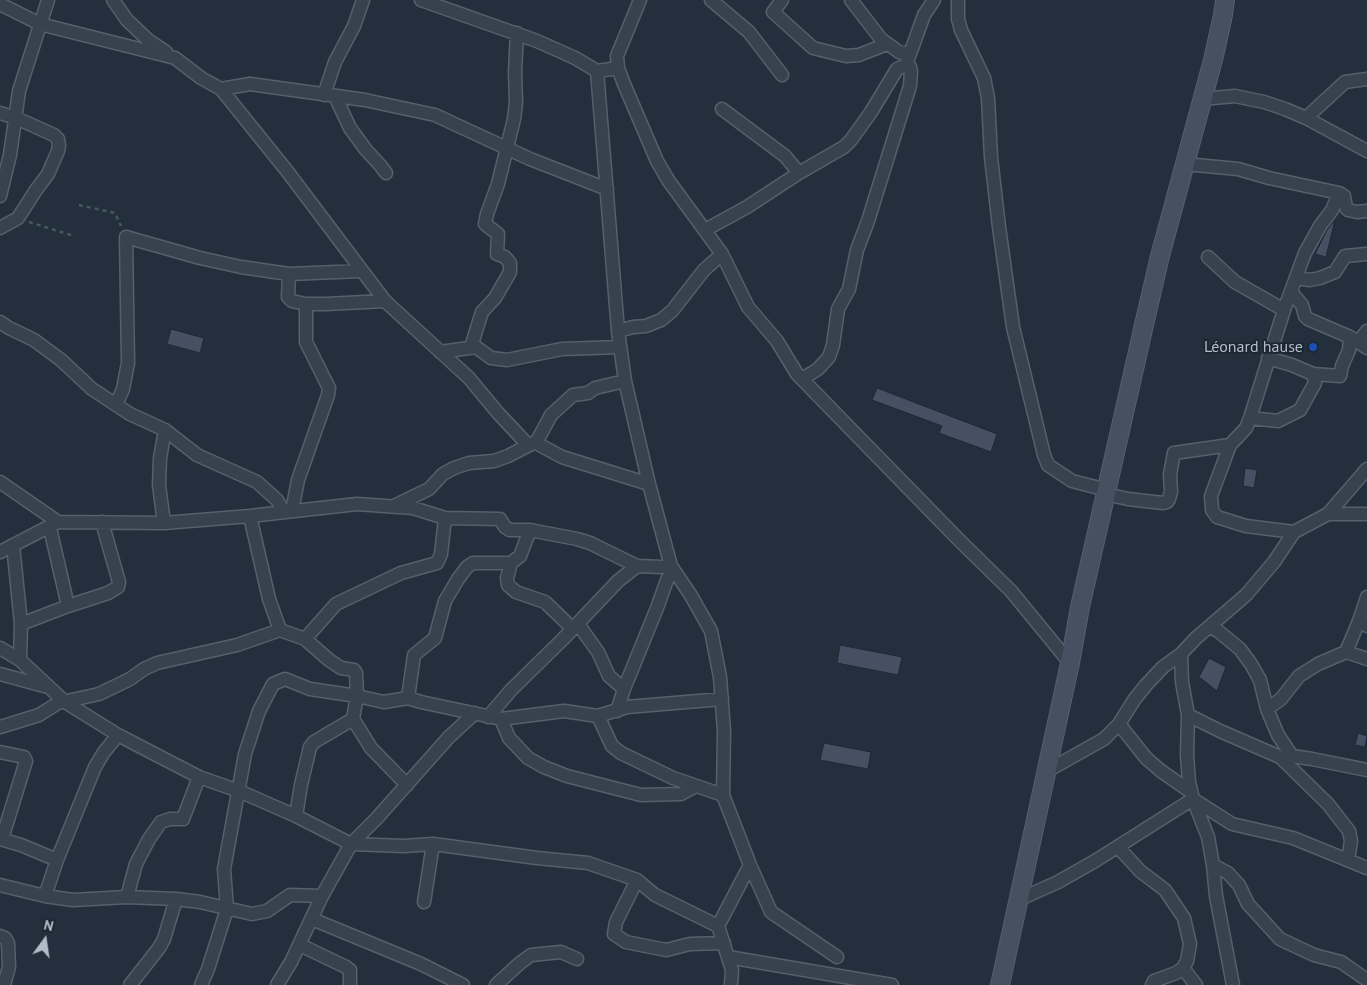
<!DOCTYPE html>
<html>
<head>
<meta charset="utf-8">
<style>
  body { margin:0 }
  #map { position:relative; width:1367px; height:985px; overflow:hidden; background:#242f3e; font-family:"PT Sans",sans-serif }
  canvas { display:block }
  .north { position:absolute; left:20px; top:915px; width:50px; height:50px; -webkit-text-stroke:4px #1d2633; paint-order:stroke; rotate:14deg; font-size:14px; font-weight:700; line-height:20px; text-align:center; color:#b4bcc9 }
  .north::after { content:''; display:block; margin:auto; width:18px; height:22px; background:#b4bcc9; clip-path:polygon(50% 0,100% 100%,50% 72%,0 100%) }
</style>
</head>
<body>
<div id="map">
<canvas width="1367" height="985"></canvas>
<div class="north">N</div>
</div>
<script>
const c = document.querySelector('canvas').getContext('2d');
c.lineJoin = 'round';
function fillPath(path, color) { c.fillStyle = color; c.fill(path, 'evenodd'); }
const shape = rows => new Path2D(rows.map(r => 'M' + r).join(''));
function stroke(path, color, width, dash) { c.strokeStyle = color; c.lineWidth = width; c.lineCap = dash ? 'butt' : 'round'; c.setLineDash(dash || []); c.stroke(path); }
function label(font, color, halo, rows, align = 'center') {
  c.font = font + ' "PT Sans",sans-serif'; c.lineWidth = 4; c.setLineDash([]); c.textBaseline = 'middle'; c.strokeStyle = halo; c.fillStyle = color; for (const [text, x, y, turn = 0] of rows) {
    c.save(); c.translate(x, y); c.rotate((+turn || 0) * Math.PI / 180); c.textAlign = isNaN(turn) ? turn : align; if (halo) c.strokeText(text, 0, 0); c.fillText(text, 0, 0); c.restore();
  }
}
const building = shape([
  [1335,220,1326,257,1315,254,1327,230,1335,220],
  [171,329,204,338,200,353,167,344,171,329],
  [877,388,997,434,991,452,939,433,942,426,872,400,877,388],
  [1245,468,1257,470,1254,488,1243,486,1245,468],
  [840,645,902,657,898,675,837,663,840,645],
  [1209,658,1226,667,1217,691,1199,677,1209,658],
  [1358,733,1367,736,1365,747,1355,745,1358,733],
  [824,743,871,752,868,769,820,760,824,743]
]);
fillPath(building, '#455162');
stroke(building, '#1f2835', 1);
const street = shape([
  [113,0,127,20,148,40,166,52],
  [421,0,537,41,575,58,597,71,618,68],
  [640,0,617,56,618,68,624,84,657,161,668,180,722,254,748,307,777,341,797,374,959,540,1011,591,1070,663],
  [711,0,749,32,782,75],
  [782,0,773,12,813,48,846,56,859,55,887,44],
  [851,0,881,39,899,52,909,54],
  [958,0,958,19,961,30,984,78,988,98,991,157,999,227,1013,327,1044,455,1048,465,1072,481,1107,490],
  [0,4,40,24,175,58,201,78,221,89,287,171,385,301,469,378,498,413,528,445],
  [597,71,618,331,625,381,649,484,671,566,690,594,711,631,720,677,724,731,723,795,750,865,718,926,732,970,731,985],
  [221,89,250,84,365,100,435,115,530,159,607,189],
  [324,95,335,62,354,26,363,0],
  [335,96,350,128,366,150,380,165,386,173],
  [1202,99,1235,96,1264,102,1285,109,1306,118,1367,151],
  [722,109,785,156,799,173],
  [0,113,16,118,54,135,58,139,59,145,58,151,48,174,36,190,18,218,0,228],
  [1306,118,1345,82,1367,79],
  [1185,164,1238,169,1269,178,1339,193,1344,196,1346,208,1348,210,1357,212,1367,211],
  [0,196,10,155,19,91,48,0],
  [705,230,747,207,799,173,844,147,851,140,871,112,897,69,906,65,924,15,934,0],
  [1208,257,1235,282,1284,310],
  [289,274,288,297,292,301,306,304,326,304,385,301],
  [1296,278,1310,280,1320,278,1335,272,1345,256,1367,254],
  [1292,293,1302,305,1305,316,1308,319,1350,337,1367,348],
  [0,322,9,328,34,340,61,360,92,389,130,414,165,430,197,455,257,482,277,500,284,512],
  [618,331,633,327,646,326,661,320,672,311,704,270,722,254],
  [1359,341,1367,331],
  [471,347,482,312,495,298,510,272,510,263,505,257,497,254,498,234,485,224,487,214,498,184,514,119,516,103,515,72,517,33],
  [440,352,476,347,491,358,507,360,562,349,620,347],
  [1313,374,1340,376,1342,366,1349,350,1350,337],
  [802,379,818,369,829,357,833,345,838,309,849,289,857,250,868,221,910,86,911,71,910,67,906,65],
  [116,405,123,389,128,363,126,237,200,258,241,267,289,274,361,271],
  [1250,418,1278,421,1300,410,1315,383,1313,374,1292,365,1268,358],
  [537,441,538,444,562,457,649,484],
  [0,482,58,522],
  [1106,494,1128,499,1163,503,1167,502,1169,499,1171,492,1170,474,1174,453,1230,445],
  [394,506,429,489,443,474,454,468,469,463,494,461,508,456,537,441,551,415,573,395,588,393,595,388,625,381],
  [292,511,298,480,328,395,329,388,306,342,306,304],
  [1328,514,1367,514],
  [250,516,269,599,280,630,305,639,329,660,341,668,354,670,356,673,357,696,353,719,371,748,407,785],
  [164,523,159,485,160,458,165,430],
  [50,528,68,606],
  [530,530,520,556,511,563,507,578,508,585,516,592,545,602,573,629],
  [1294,532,1246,526,1217,517,1212,510,1211,496,1230,445,1246,428,1250,418,1284,310,1305,253,1320,226,1332,210,1339,193],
  [13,545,21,624,20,660],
  [0,552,58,522,164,523,250,516,357,504,413,508,445,518,500,519,505,527,510,530,530,530,577,539,590,543,637,566],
  [1359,621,1367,597],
  [21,624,68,606,108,593,118,587,119,582,102,522],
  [578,624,598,652,609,676,624,689],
  [1210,627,1218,631,1240,649,1251,664,1260,680,1267,709,1278,735,1292,756],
  [305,639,336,604,401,573,437,563,441,554,445,518],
  [0,648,20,660,65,702,118,735,199,777,239,791,296,816,351,844,404,846,433,844,537,858,588,863,637,880,655,895,718,926],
  [1346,652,1359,621,1367,626],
  [1181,654,1182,682,1188,715,1187,755,1189,782,1193,799,1208,837,1213,865,1228,873,1239,885,1248,904,1280,939,1314,955,1341,962,1367,980],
  [0,674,48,687],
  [408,698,414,655,435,638,445,601,458,579,467,567,473,563,511,563],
  [1267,709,1281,699,1299,676,1318,664,1346,652,1367,659],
  [617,711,624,689,657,608,667,580,673,570],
  [1188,715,1220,731,1280,757,1292,756,1312,759,1367,770],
  [598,716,612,746,621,753,673,778,723,795],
  [488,717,511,690,563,639,618,581,637,566,661,567,671,566],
  [501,719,509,738,528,758,544,767,567,776,641,795,681,794,696,786],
  [1119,724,1146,758,1161,771,1191,792],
  [0,727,39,715,58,703,99,694,130,679,144,669,157,663,237,645,280,630],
  [0,752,24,757,26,761,2,839],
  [1280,757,1328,804,1349,831,1351,841,1348,860],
  [1047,771,1104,739,1119,724,1134,700,1146,685,1163,667,1181,654,1196,638,1246,595,1274,562,1294,532,1328,514,1367,469],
  [296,816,301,785,310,747,314,742,353,719],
  [0,839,21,845,57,860],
  [1118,847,1140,871,1165,890,1184,918,1190,944,1187,961,1183,968,1176,973,1154,981,1152,985],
  [750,865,771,912,837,957],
  [1213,865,1216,896,1233,985],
  [637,880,616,922,614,934,626,942,666,950,690,944,724,943],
  [0,885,45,896,73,900,127,897,176,899,200,902,252,914,267,911,290,895,322,896],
  [45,896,57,860,95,767,104,752,118,735],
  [127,897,136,864,149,839,161,822,170,819,183,819,199,777],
  [1018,900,1058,882,1095,861,1193,799,1232,824,1293,838,1367,868],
  [424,902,433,844],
  [312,919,421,964,463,985],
  [0,936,5,938,8,943,9,967,4,985],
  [300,945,346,967,350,970,350,985],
  [728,957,892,985],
  [1183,968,1196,985],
  [130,985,159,948,164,939,176,899],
  [201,985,208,969,227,909,224,869,245,754,259,711,273,684,285,679,310,689,357,696,384,702,408,698,421,702,501,719,564,711,598,716,627,707,722,699],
  [277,985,291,962,322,896,351,844,377,818,449,737,475,713],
  [496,985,520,963,531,955,561,952,577,959]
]);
const secondary = shape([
  [1000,985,1070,663,1080,607,1144,325,1160,256,1213,60,1223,15,1225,0]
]);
stroke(street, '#565f6c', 15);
stroke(secondary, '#565f6c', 20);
stroke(shape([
  [79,205,115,213,121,226],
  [29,222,71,235]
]), '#44595c', 2.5, [4, 4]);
stroke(street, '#38414e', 12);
stroke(secondary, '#465061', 18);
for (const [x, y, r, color] of [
  [1313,347,5,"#1a4fb4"]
]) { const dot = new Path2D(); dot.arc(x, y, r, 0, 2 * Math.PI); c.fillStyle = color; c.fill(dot); stroke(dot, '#1d2633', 2); }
label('16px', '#b4bcc9', '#1d2633', [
  ["Léonard hause",1303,347]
], 'right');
</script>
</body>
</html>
